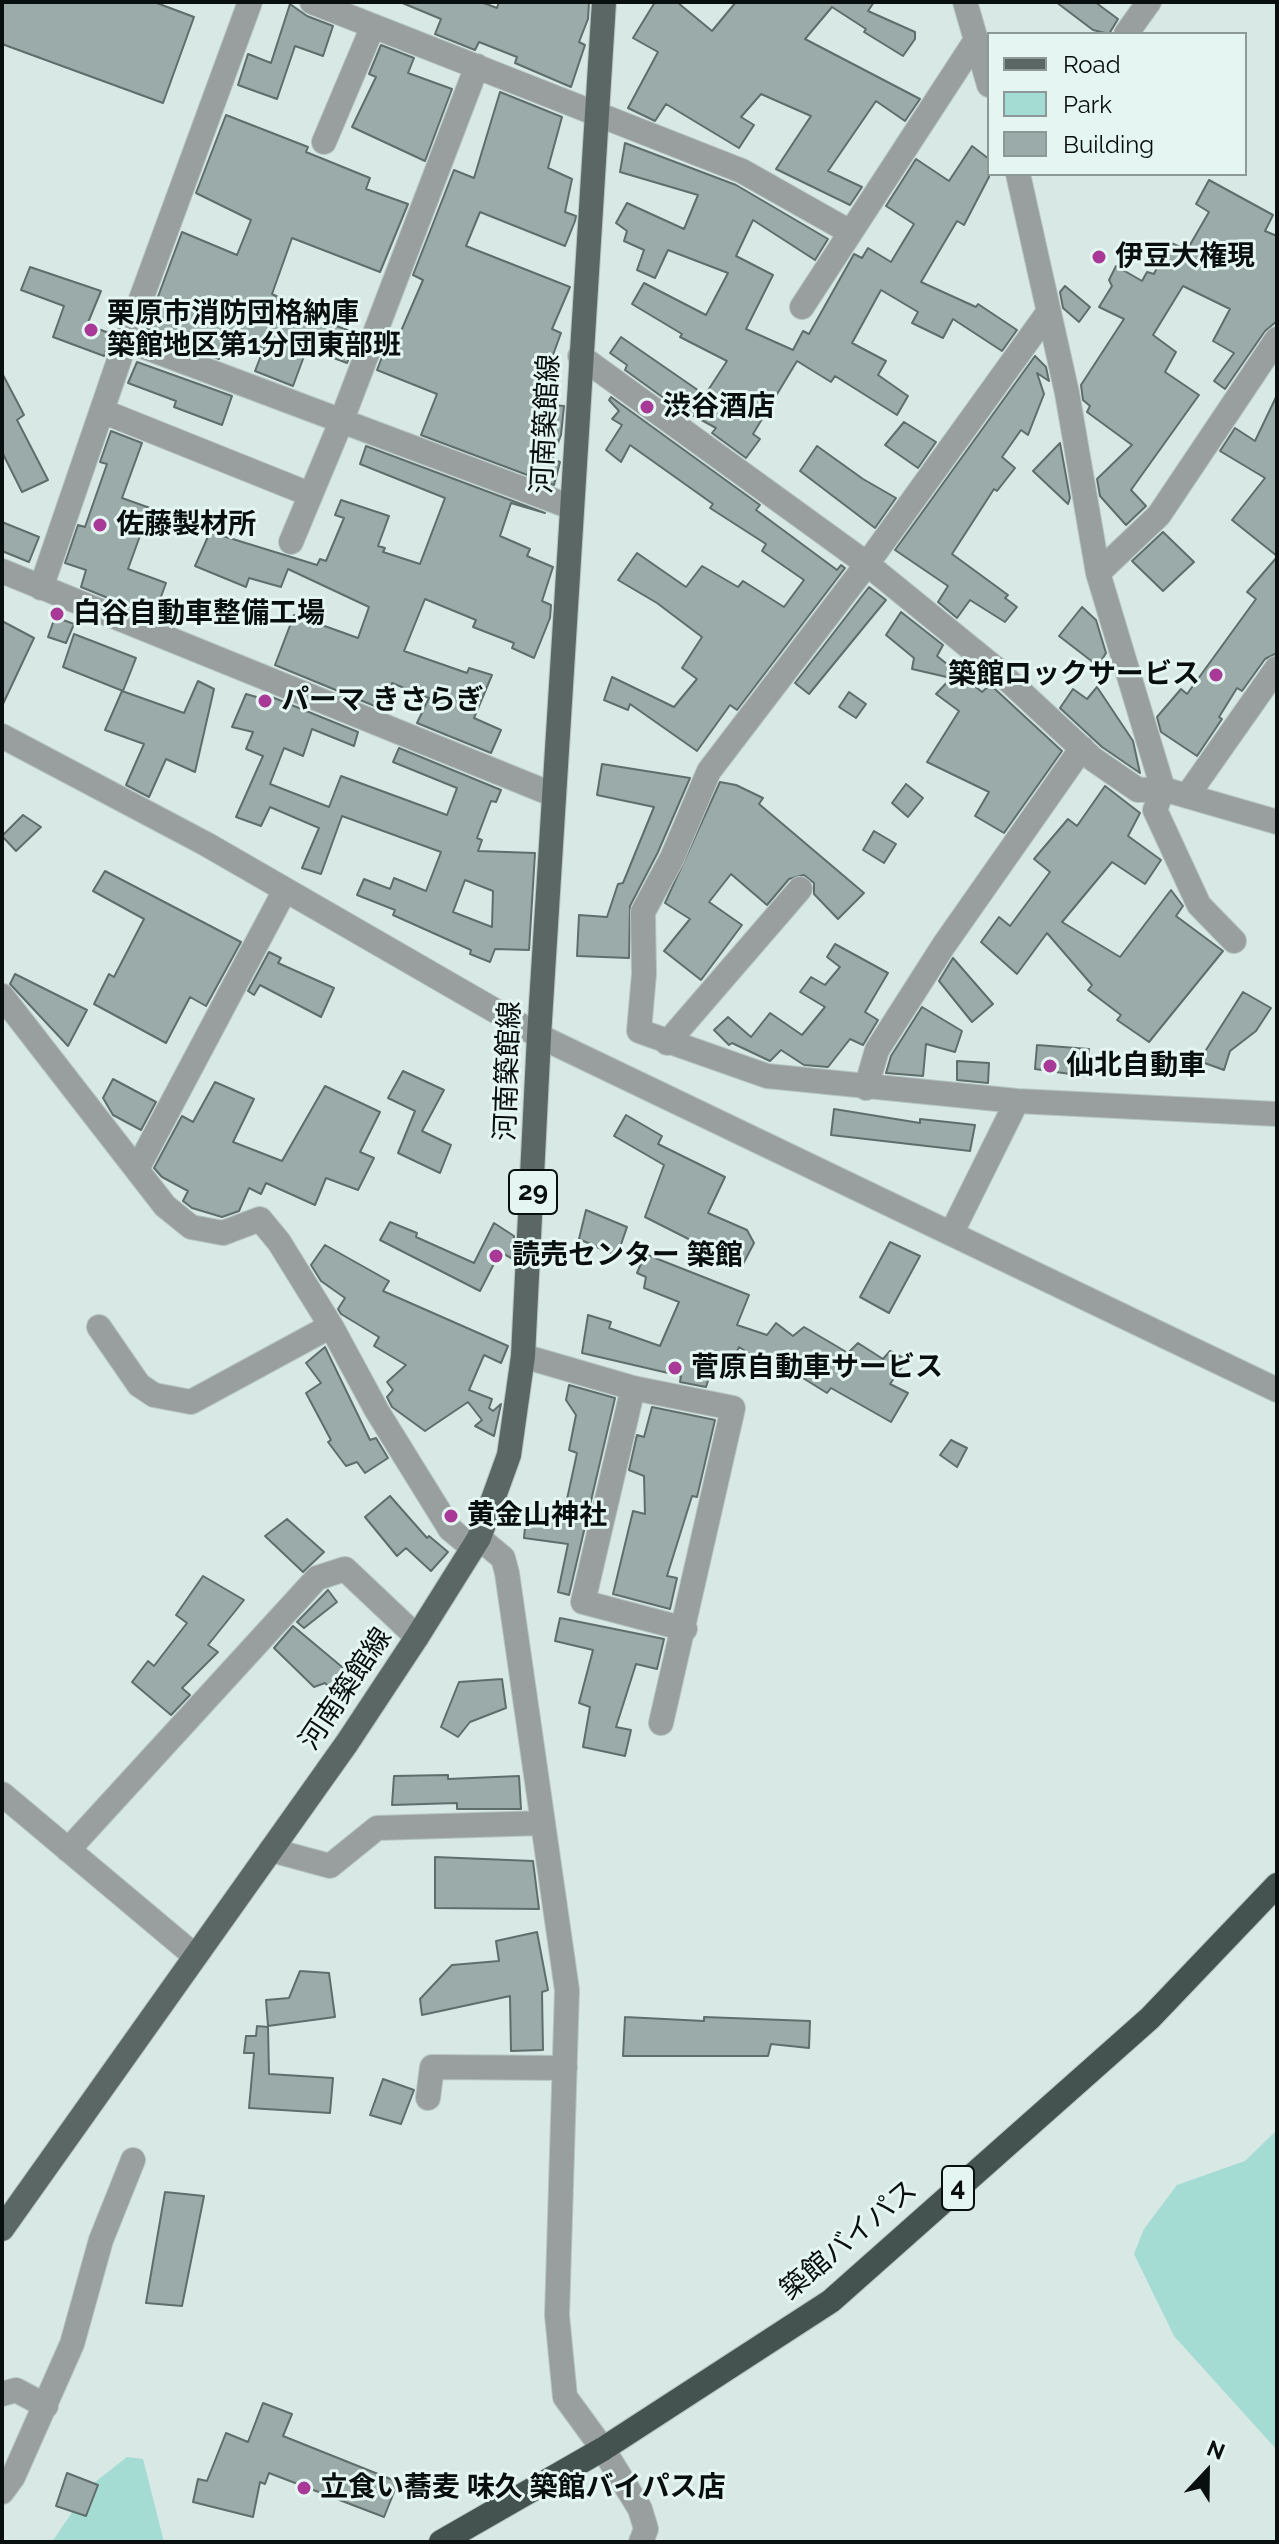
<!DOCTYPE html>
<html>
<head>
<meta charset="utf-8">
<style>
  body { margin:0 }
  #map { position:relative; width:1279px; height:2544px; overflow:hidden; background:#d7e8e5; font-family:Raleway,sans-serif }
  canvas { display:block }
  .frame { position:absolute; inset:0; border:4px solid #090f0e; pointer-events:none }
  .legend { position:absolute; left:987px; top:32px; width:260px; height:144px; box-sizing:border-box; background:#e4f5f2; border:2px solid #8c9997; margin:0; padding:10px 14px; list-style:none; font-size:24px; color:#090f0e }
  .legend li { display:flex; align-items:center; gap:16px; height:40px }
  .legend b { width:40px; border:2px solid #8c9997 }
  .north { position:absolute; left:1167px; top:2432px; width:80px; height:80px; -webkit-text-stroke:6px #e4f5f2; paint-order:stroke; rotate:22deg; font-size:22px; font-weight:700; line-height:32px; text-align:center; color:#090f0e }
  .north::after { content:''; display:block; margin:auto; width:28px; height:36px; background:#090f0e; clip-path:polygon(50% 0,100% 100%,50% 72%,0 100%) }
</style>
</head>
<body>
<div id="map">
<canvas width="1279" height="2544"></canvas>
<div class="frame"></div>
<ul class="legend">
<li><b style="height:10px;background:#5a6765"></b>Road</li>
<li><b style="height:22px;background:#a4dbd3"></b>Park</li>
<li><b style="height:22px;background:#9baba9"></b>Building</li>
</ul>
<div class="north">N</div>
</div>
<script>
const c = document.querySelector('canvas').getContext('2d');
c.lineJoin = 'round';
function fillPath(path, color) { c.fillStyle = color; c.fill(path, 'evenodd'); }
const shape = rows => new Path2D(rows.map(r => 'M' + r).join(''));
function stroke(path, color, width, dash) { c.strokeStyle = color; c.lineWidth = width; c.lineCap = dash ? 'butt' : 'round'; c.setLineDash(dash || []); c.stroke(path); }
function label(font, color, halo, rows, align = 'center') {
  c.font = font + ' Raleway,"Noto Sans JP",sans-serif'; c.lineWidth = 6; c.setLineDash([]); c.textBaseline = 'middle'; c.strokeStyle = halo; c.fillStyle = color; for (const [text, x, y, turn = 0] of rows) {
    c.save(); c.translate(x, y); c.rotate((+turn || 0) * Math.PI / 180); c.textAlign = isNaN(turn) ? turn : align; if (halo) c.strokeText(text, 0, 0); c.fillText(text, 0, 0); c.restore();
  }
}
fillPath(shape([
  [1277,2130,1277,2450,1174,2336,1134,2254,1144,2229,1177,2185,1245,2161],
  [127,2457,143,2459,164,2542,52,2542,90,2486]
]), '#a4dbd3');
const building = shape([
  [2,2,154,2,194,17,163,103,2,44,2,2],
  [400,2,481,2,497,8,499,2,589,2,588,19,579,42,585,45,571,87,515,63,517,57,479,42,475,50,435,34,441,19,400,2],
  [655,2,677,2,712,31,736,2,874,2,868,11,915,32,915,39,903,56,864,32,866,29,832,7,805,39,920,99,905,121,876,101,828,171,862,187,850,205,776,169,811,116,761,94,741,117,754,125,739,148,666,104,655,121,628,108,658,52,633,38,655,2],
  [1056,2,1095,2,1118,19,1109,34,1093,30,1056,2],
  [290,4,307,16,333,26,323,56,295,46,277,99,238,85,248,54,271,63,290,4],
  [381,45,414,58,408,73,452,89,425,161,352,127,376,77,369,74,381,45],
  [500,92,562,117,548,168,572,179,565,212,576,216,575,221,565,246,480,212,466,246,570,287,552,329,561,333,538,396,541,398,538,404,564,406,561,435,552,459,560,462,554,485,421,435,437,394,377,370,388,342,395,345,423,280,413,275,454,170,474,178,500,92],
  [226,115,308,147,306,152,370,178,366,189,408,204,380,272,292,238,272,294,306,311,304,314,358,334,347,363,307,348,293,386,255,371,264,348,227,339,219,359,146,329,182,232,237,255,251,220,196,193,226,115],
  [625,143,736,185,828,239,815,260,753,220,736,256,773,275,746,329,793,350,803,331,809,334,854,254,862,258,868,248,891,262,914,224,886,206,916,159,949,181,972,146,989,159,989,177,964,225,957,221,921,282,976,307,978,304,1017,330,1002,351,953,319,943,338,912,323,918,312,881,290,852,343,886,361,878,375,908,396,897,415,835,376,831,382,797,361,753,434,760,439,746,458,712,433,716,428,672,404,625,370,627,365,610,353,621,337,705,395,727,361,680,337,682,334,632,304,644,283,706,315,728,273,668,250,655,278,637,270,644,250,624,241,627,231,616,223,627,203,684,229,698,195,620,172,625,143],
  [1209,180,1273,215,1265,231,1277,236,1277,321,1265,331,1225,389,1214,381,1234,353,1213,341,1230,309,1183,286,1153,335,1176,352,1165,372,1199,395,1131,490,1146,506,1126,525,1100,496,1097,479,1132,445,1087,412,1090,406,1083,400,1081,385,1124,319,1099,307,1112,286,1109,280,1116,266,1142,281,1147,272,1154,274,1169,242,1187,250,1209,212,1196,204,1209,180],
  [30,267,101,291,87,325,112,334,104,356,53,337,64,306,21,290,30,267],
  [1065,286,1090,307,1079,322,1063,308,1060,292,1065,286],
  [1035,356,1046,367,1049,381,1037,373,1044,394,1028,435,1021,430,1002,457,1015,468,997,491,994,489,952,554,1008,595,1005,598,1017,607,1005,622,970,600,957,618,938,602,948,586,895,550,1035,356],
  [137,362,232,396,222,425,174,407,176,401,128,383,137,362],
  [2,373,24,415,17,420,48,480,22,492,2,452,2,373],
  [1277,395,1277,556,1232,520,1265,478,1220,451,1235,428,1255,441,1277,395],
  [611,397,760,505,756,510,837,570,841,565,845,568,737,710,730,705,697,751,630,704,628,710,604,700,612,677,674,707,697,679,682,668,702,637,657,603,618,580,637,553,686,587,702,566,738,587,743,581,784,607,804,580,762,551,766,544,710,508,713,504,630,445,621,462,606,450,622,425,612,419,619,411,609,400,611,397],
  [904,422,936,442,918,468,885,445,904,422],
  [111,431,142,443,122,498,150,508,128,569,166,583,158,605,182,612,177,626,81,587,86,570,65,563,78,525,85,527,107,464,100,462,111,431],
  [1060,443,1070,498,1068,504,1033,471,1060,443],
  [366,446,545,513,511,503,500,536,530,549,527,556,553,567,542,601,551,605,550,618,534,658,512,648,514,643,473,627,476,620,425,599,404,651,467,673,469,668,492,675,474,718,501,730,491,753,417,723,429,698,392,683,382,709,275,665,294,615,358,638,369,607,288,569,281,587,249,578,246,587,195,566,210,532,317,565,320,559,326,561,344,518,335,515,341,500,389,516,378,546,385,548,383,552,420,564,445,498,360,464,366,446],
  [817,446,863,479,896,498,875,528,800,471,817,446],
  [2,522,39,537,29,562,2,551,2,522],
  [1163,532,1194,562,1163,591,1132,561,1163,532],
  [1277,557,1277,653,1265,659,1242,691,1237,688,1219,717,1222,719,1197,756,1161,732,1157,717,1181,689,1187,694,1256,599,1247,592,1277,557],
  [869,587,886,600,809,694,795,683,869,587],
  [1082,607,1096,620,1106,653,1098,666,1059,636,1082,607],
  [901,612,943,645,937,656,982,692,990,685,996,690,1062,751,1004,833,975,816,989,792,927,762,959,711,936,694,951,678,912,669,914,658,886,635,901,612],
  [55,617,74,624,66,643,48,637,55,617],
  [2,621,34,638,2,706,2,621],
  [74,634,136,658,123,691,63,667,74,634],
  [198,681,214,689,195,772,166,759,149,797,126,785,144,744,105,730,122,691,184,713,198,681],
  [1097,687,1133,741,1140,773,1102,747,1060,708,1073,689,1087,699,1097,687],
  [849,692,866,704,856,718,839,707,849,692],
  [262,693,358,732,354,746,312,729,303,756,284,748,270,784,329,807,341,776,447,815,457,788,393,762,399,748,501,790,496,802,491,801,477,838,482,840,478,851,535,853,529,950,495,949,490,962,470,954,471,950,393,915,395,910,357,895,364,879,390,889,394,878,426,891,441,852,342,816,321,874,302,868,319,828,270,807,261,826,236,817,263,756,246,749,253,732,232,727,246,694,260,698,262,693],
  [465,880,493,891,492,927,453,912,465,880],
  [602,764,690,778,658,852,630,906,629,958,577,956,579,915,607,917,618,884,623,883,654,807,597,795,602,764],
  [720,782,736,785,763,798,759,804,864,893,838,919,814,894,814,883,804,875,789,879,767,905,731,874,709,902,742,925,701,980,664,951,690,919,665,903,720,782],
  [906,784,923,798,908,817,892,803,906,784],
  [1105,786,1140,813,1128,836,1161,860,1145,884,1112,862,1062,922,1120,957,1171,890,1183,906,1176,916,1223,951,1149,1042,1117,1020,1121,1015,1088,990,1092,985,1047,933,1017,974,981,942,999,917,1010,926,1050,872,1034,859,1068,819,1077,826,1105,786],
  [23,815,41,827,16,851,2,836,23,815],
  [874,831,896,844,884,863,863,850,874,831],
  [105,871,241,942,206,1006,190,997,166,1043,94,1004,109,974,114,977,144,919,93,891,105,871],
  [835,944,888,973,865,1012,878,1020,863,1045,850,1039,828,1067,804,1065,781,1050,770,1061,732,1043,729,1045,714,1030,728,1017,751,1037,770,1013,802,1035,825,1007,800,992,811,977,825,985,840,967,827,957,835,944],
  [269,952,281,958,278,963,334,988,321,1017,260,985,254,995,248,991,269,952],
  [953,958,993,1004,972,1022,939,981,953,958],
  [15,974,87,1010,68,1046,10,984,15,974],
  [1243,992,1271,1008,1256,1031,1230,1051,1224,1070,1199,1061,1243,992],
  [922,1007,962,1031,955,1052,926,1044,923,1076,886,1073,891,1056,922,1007],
  [1037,1045,1089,1049,1084,1076,1035,1069,1037,1045],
  [957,1061,989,1063,988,1083,957,1080,957,1061],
  [403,1071,444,1090,422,1131,451,1145,440,1173,398,1153,415,1111,388,1098,403,1071],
  [113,1079,156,1102,141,1130,113,1115,103,1098,113,1079],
  [215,1082,254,1099,233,1142,282,1161,325,1086,380,1112,360,1152,374,1158,358,1190,326,1178,315,1205,266,1183,261,1194,249,1188,239,1211,222,1217,192,1208,183,1201,188,1191,162,1177,154,1168,182,1116,193,1122,215,1082],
  [834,1109,920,1123,920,1119,975,1125,970,1151,831,1135,834,1109],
  [626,1115,662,1136,658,1144,725,1177,708,1213,747,1230,754,1243,742,1266,645,1217,664,1165,614,1136,626,1115],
  [586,1210,627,1227,617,1256,579,1239,586,1210],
  [390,1222,417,1233,416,1237,474,1263,494,1223,514,1236,513,1259,500,1252,480,1291,380,1240,390,1222],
  [890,1242,920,1256,889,1313,860,1297,890,1242],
  [325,1245,389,1281,383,1291,508,1346,501,1363,484,1355,469,1390,492,1399,489,1408,493,1411,501,1404,494,1436,475,1426,482,1420,468,1402,425,1431,392,1407,387,1397,393,1390,387,1382,406,1365,374,1346,379,1337,341,1314,338,1309,345,1298,321,1281,311,1265,325,1245],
  [645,1254,749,1295,737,1325,767,1335,776,1323,793,1336,804,1327,848,1353,858,1343,883,1359,890,1351,907,1360,890,1384,908,1393,891,1422,831,1388,827,1393,774,1360,769,1366,739,1347,733,1360,716,1355,706,1387,680,1382,681,1376,582,1353,588,1315,611,1322,609,1328,660,1346,679,1302,644,1288,646,1277,637,1273,645,1254],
  [325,1347,370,1440,376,1438,388,1458,365,1473,357,1462,346,1466,328,1442,331,1440,306,1393,321,1383,306,1363,325,1347],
  [569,1385,615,1398,569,1595,558,1592,568,1544,524,1538,527,1506,564,1513,577,1453,569,1450,576,1415,566,1400,569,1385],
  [652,1407,715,1420,697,1497,692,1496,667,1576,677,1578,670,1609,613,1594,633,1511,645,1514,644,1476,629,1470,637,1435,644,1437,652,1407],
  [951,1440,967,1448,957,1467,940,1455,951,1440],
  [390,1496,427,1538,429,1536,448,1552,431,1571,406,1548,397,1556,365,1517,390,1496],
  [287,1519,324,1552,303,1572,265,1536,287,1519],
  [203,1576,244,1600,208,1645,218,1652,182,1688,190,1695,171,1715,132,1682,148,1661,154,1666,187,1623,176,1615,203,1576],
  [328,1590,337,1602,304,1628,297,1622,328,1590],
  [560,1618,664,1639,657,1669,636,1664,616,1727,631,1730,625,1756,583,1747,590,1707,579,1703,593,1650,555,1641,560,1618],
  [293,1626,360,1682,345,1702,325,1683,314,1687,274,1648,293,1626],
  [502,1679,506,1708,470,1722,458,1737,441,1727,459,1682,502,1679],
  [448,1775,448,1779,519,1776,521,1809,457,1809,457,1803,392,1805,394,1776,448,1775],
  [435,1857,533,1861,539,1909,435,1908,435,1857],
  [537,1932,548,1990,542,1992,543,2050,511,2051,510,1996,422,2015,420,1999,452,1965,499,1961,496,1941,537,1932],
  [300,1971,329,1973,335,2017,268,2026,266,2000,289,1998,300,1971],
  [625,2017,704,2021,704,2017,810,2021,809,2048,771,2044,768,2056,623,2056,625,2017],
  [257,2026,268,2027,269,2074,333,2078,330,2113,249,2108,254,2053,244,2053,246,2036,256,2036,257,2026],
  [383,2079,414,2090,401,2124,370,2115,383,2079],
  [165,2192,204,2196,182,2306,146,2303,165,2192],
  [263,2403,292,2414,283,2436,398,2482,384,2517,269,2473,265,2484,260,2482,253,2517,193,2502,198,2479,207,2481,226,2433,248,2442,263,2403],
  [67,2473,98,2485,86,2516,56,2506,67,2473]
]);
fillPath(building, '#9baba9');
stroke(building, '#5f6e6c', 2);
const minor = shape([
  [312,2,742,171,850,232],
  [965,2,989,85],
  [1126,34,1149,2],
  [324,142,373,26],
  [1018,174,1067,393,1098,573,1163,789,1277,822],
  [802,307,974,43],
  [1047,314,867,564,709,771,672,858,643,912,644,974,639,1031,767,1076,1017,1101,1277,1114],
  [126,340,571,507],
  [580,356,867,564,995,668,1093,759,1138,790,1163,789,1155,810,1199,905,1234,941],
  [102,411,309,494],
  [291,542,341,422,477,66],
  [2,571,554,795],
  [1098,573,1159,515,1277,339],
  [41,588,126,340,250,2],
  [2,736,206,844,539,1036,1277,1390],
  [1187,796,1277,668],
  [2,996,165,1206,191,1227,223,1233,260,1219,279,1242,331,1326,377,1411,450,1529,473,1548],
  [667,1043,800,889],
  [866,1088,877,1050,944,945,1082,748],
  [137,1169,285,890],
  [952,1232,1017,1101],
  [99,1327,139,1385,154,1395,191,1402,331,1326],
  [523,1356,633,1388,733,1408,661,1723],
  [633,1388,583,1602,685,1629],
  [479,1538,503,1558,507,1573,567,1990,557,2315,565,2397,603,2449,640,2509,646,2529,641,2542],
  [2,1794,195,1956],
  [68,1850,317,1578,345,1569,417,1637],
  [271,1850,330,1866,377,1828,543,1823],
  [428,2098,432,2067,565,2068],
  [2,2394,16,2390,46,2406],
  [2,2492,13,2477,72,2344,101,2240,133,2160]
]);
const major = shape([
  [2,2229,347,1743,417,1637,479,1538,509,1455,523,1356,539,1036,604,2]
]);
const highway = shape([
  [441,2542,603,2449,831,2301,1150,2018,1277,1885]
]);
stroke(minor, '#b6c5c3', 26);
stroke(major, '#b6c5c3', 26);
stroke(highway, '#b6c5c3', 26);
stroke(minor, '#989f9e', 24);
stroke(major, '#5a6765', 24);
stroke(highway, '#445350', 24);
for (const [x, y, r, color] of [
  [1099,257,8,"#a83996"],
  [91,330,8,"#a83996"],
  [647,407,8,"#a83996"],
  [100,525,8,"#a83996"],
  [57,614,8,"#a83996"],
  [1216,675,8,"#a83996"],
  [265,701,8,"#a83996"],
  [1050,1066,8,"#a83996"],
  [496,1256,8,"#a83996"],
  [675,1368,8,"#a83996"],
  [451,1516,8,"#a83996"],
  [304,2488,8,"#a83996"]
]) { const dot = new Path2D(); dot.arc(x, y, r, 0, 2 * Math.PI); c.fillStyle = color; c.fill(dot); stroke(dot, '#e4f5f2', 3); }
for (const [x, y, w] of [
  [533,1192,48],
  [958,2188,32]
]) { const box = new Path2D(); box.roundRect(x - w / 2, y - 22, w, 44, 6); c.fillStyle = '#e4f5f2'; c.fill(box); stroke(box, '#090f0e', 2); }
label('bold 26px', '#090f0e', null, [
  ["29",533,1192],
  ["4",958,2188]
]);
label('bold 28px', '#090f0e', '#e4f5f2', [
  ["伊豆大権現",1115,257],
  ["栗原市消防団格納庫",107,314],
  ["築館地区第1分団東部班",107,346],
  ["渋谷酒店",663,407],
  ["佐藤製材所",116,525],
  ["白谷自動車整備工場",73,614],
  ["築館ロックサービス",1200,675,"right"],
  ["パーマ きさらぎ",281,701],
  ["仙北自動車",1066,1066],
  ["読売センター 築館",512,1256],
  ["菅原自動車サービス",691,1368],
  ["黄金山神社",467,1516],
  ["立食い蕎麦 味久 築館バイパス店",320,2488]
], 'left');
label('28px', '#090f0e', '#e4f5f2', [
  ["河南築館線",546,424,-87],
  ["河南築館線",508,1071,-88],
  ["河南築館線",346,1689,-56],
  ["築館バイパス",849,2240,-40]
]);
</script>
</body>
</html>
